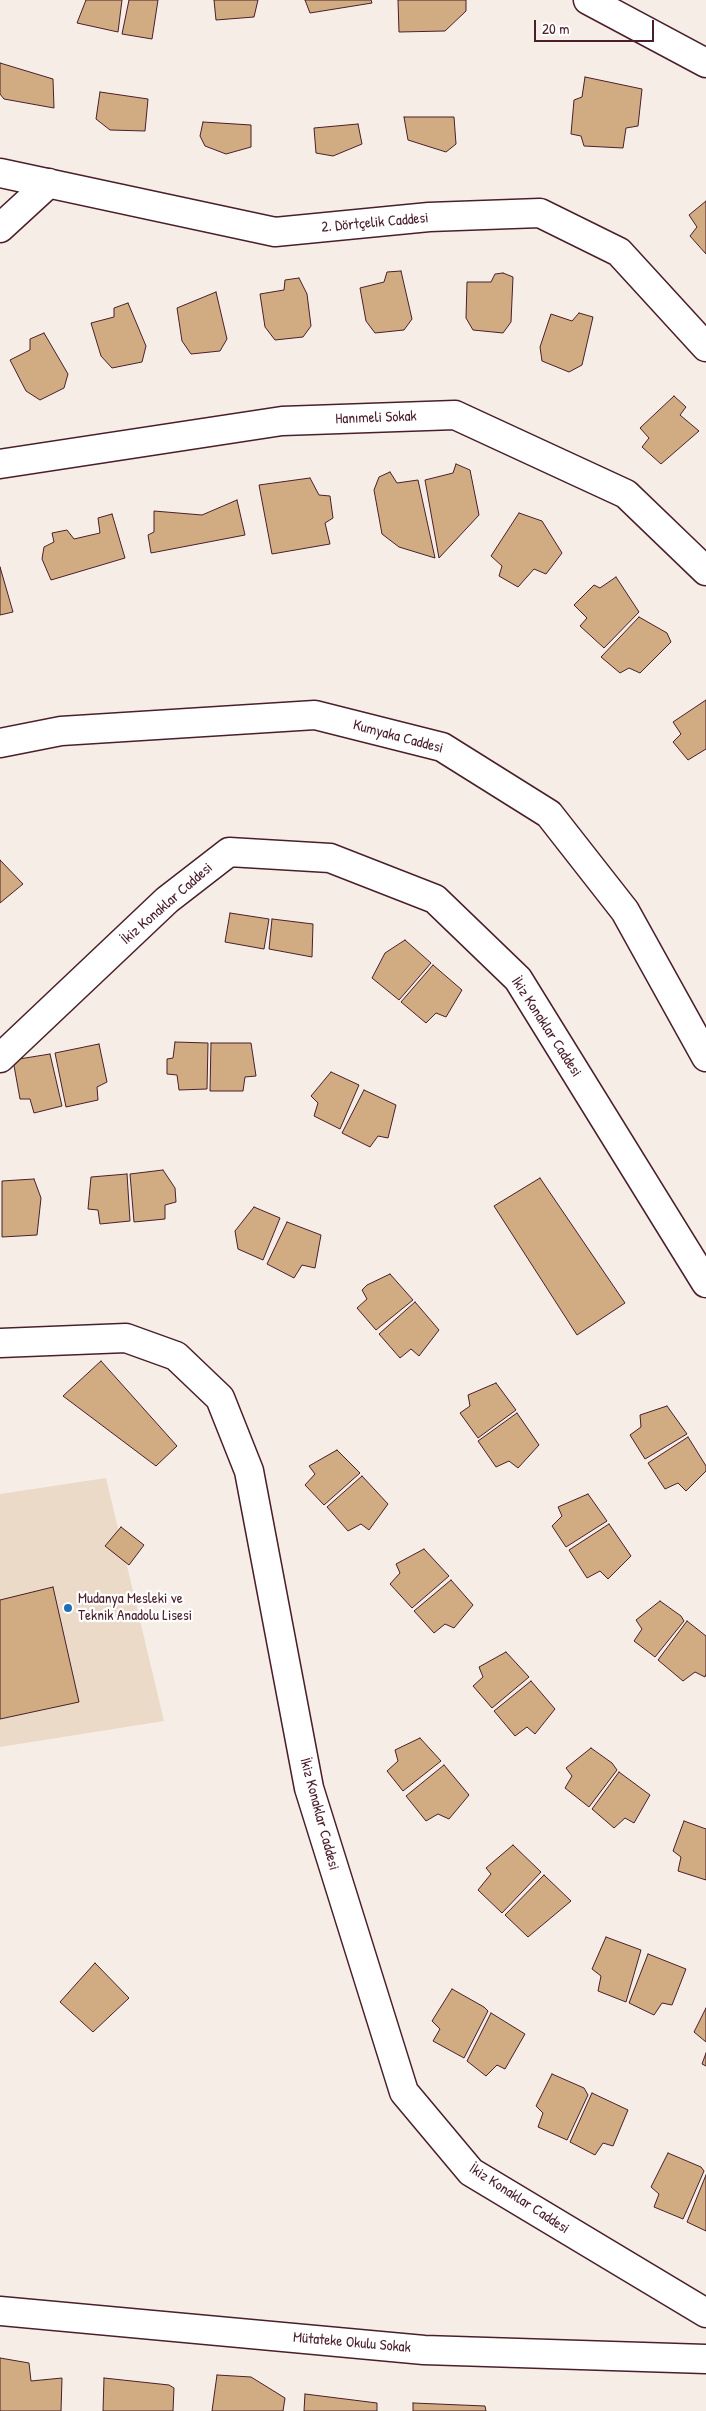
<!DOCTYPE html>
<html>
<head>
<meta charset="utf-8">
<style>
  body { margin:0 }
  #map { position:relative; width:706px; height:2411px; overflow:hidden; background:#f6eee6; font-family:"Patrick Hand",sans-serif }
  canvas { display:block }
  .scale { position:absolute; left:534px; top:20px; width:120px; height:22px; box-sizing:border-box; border:2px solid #4a1f2b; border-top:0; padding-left:6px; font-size:15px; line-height:18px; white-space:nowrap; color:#4a1f2b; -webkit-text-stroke:4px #fff; paint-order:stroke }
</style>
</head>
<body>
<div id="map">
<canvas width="706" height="2411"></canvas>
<div class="scale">20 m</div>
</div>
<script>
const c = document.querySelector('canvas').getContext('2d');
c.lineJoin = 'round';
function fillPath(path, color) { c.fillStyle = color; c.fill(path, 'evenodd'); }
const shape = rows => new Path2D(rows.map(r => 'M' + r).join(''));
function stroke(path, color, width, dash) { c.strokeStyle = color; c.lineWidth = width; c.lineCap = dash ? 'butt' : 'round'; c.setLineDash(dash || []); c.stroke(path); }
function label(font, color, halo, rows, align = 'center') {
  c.font = font + ' "Patrick Hand",sans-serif'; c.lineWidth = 4.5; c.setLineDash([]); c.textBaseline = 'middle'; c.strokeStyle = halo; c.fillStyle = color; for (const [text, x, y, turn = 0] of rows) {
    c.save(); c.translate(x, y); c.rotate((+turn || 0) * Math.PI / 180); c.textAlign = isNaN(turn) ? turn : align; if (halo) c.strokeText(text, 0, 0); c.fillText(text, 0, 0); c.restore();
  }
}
fillPath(shape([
  [106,1478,164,1721,0,1747,0,1494]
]), '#ebdac8');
const building = shape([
  [86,0,122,0,118,32,77,23,86,0],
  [129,0,158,0,152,39,122,34,129,0],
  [214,0,258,0,254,17,216,20,214,0],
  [305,0,371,0,372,3,310,13,305,0],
  [398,0,466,0,466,11,445,31,399,32,398,0],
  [0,63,53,79,54,108,4,99,0,94,0,63],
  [585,77,642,89,638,126,626,128,623,148,584,146,581,136,571,134,574,100,582,97,585,77],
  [100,92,148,99,145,131,110,130,96,119,100,92],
  [404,117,454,117,456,144,446,152,408,140,404,117],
  [203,122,251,125,251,147,226,154,205,146,200,136,203,122],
  [358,124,362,144,333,156,316,153,314,128,358,124],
  [706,201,706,254,690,236,697,227,689,215,706,201],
  [401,271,412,319,404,330,375,333,366,321,360,288,384,282,387,272,401,271],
  [503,273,513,277,511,322,503,333,473,330,466,318,467,282,491,282,495,274,503,273],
  [299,278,307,294,311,326,303,337,275,340,265,327,260,294,284,290,285,280,299,278],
  [216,292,227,339,220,351,191,354,182,341,177,308,216,292],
  [128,303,146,346,142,362,112,368,101,356,91,323,114,317,114,308,128,303],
  [579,313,593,317,582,365,569,372,542,361,540,347,551,314,572,321,579,313],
  [44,333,68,374,64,388,40,400,26,391,10,360,30,350,30,339,44,333],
  [674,396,686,407,680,415,699,431,661,464,642,447,649,438,640,428,674,396],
  [456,464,470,470,479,515,439,558,425,480,453,473,456,464],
  [390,472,397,483,418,480,435,558,399,547,382,534,374,490,379,477,390,472],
  [310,478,319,495,330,496,333,518,325,523,330,544,272,554,259,485,310,478],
  [237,500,245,535,151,553,148,535,154,532,154,511,202,515,237,500],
  [519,513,542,521,562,553,546,574,534,569,518,587,499,576,502,566,491,556,519,513],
  [112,514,125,558,51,580,42,559,44,547,54,542,52,533,67,530,74,539,100,533,98,518,112,514],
  [0,567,13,612,0,615,0,567],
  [616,577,639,612,604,648,580,626,587,618,574,605,594,585,600,588,616,577],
  [639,617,667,633,671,642,640,673,629,668,620,673,601,657,639,617],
  [706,700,706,749,688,760,673,742,681,734,673,722,706,700],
  [0,860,23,884,0,903,0,860],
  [230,913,269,919,264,949,225,942,230,913],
  [272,919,313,924,312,957,269,949,272,919],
  [405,940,431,963,399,1000,372,978,385,953,405,940],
  [433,965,462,990,446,1017,436,1013,426,1023,401,1002,433,965],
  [175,1042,208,1043,207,1089,179,1090,177,1075,167,1074,167,1059,173,1058,175,1042],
  [211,1043,251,1043,256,1076,245,1077,243,1091,210,1091,211,1043],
  [99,1044,107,1082,97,1087,98,1100,66,1107,55,1053,99,1044],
  [50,1054,62,1106,34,1113,30,1099,20,1099,13,1060,50,1054],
  [331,1072,359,1085,340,1129,314,1116,318,1103,311,1096,331,1072],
  [364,1090,396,1105,388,1138,378,1136,370,1147,342,1133,364,1090],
  [163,1170,175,1188,176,1202,165,1205,165,1219,134,1222,130,1174,163,1170],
  [127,1174,130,1221,100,1224,98,1210,88,1209,91,1177,127,1174],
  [540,1178,625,1303,577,1335,494,1206,540,1178],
  [34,1179,41,1198,37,1235,2,1237,2,1181,34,1179],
  [254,1207,280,1218,263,1260,238,1249,235,1231,254,1207],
  [287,1222,321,1235,315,1268,302,1265,294,1278,267,1264,287,1222],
  [390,1274,413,1300,376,1330,357,1308,367,1299,362,1290,367,1285,390,1274],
  [415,1302,439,1330,419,1356,411,1349,400,1358,379,1334,415,1302],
  [101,1361,177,1446,156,1466,63,1396,101,1361],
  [496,1383,516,1410,478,1438,460,1413,470,1406,468,1395,496,1383],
  [667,1406,687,1434,645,1459,630,1435,641,1427,640,1415,667,1406],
  [517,1413,539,1445,518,1468,509,1461,496,1467,478,1441,517,1413],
  [688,1437,706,1466,706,1471,686,1491,678,1483,665,1489,648,1463,688,1437],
  [337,1450,360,1473,324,1505,305,1485,315,1474,309,1466,337,1450],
  [362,1476,388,1504,369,1530,361,1524,348,1531,327,1507,362,1476],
  [588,1494,607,1521,566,1547,552,1526,562,1516,558,1507,588,1494],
  [609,1524,631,1556,608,1579,600,1571,587,1578,569,1550,609,1524],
  [121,1527,144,1545,129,1565,105,1546,121,1527],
  [424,1549,449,1576,412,1608,390,1584,400,1573,396,1564,424,1549],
  [451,1580,473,1605,454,1628,445,1624,434,1633,414,1611,451,1580],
  [53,1587,79,1702,0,1719,0,1600,53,1587],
  [660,1601,681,1616,684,1621,655,1657,634,1641,642,1629,636,1620,660,1601],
  [687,1621,706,1636,706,1674,705,1677,695,1672,683,1681,658,1660,687,1621],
  [506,1652,529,1677,492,1708,473,1686,483,1677,479,1667,506,1652],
  [531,1681,555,1709,535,1734,527,1727,515,1736,494,1711,531,1681],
  [420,1738,441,1761,403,1791,387,1771,398,1761,395,1750,420,1738],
  [591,1748,612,1763,617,1770,589,1807,565,1788,572,1776,566,1768,591,1748],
  [444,1765,469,1795,449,1819,438,1814,426,1821,406,1796,444,1765],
  [619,1772,650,1795,634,1823,625,1818,614,1828,592,1809,619,1772],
  [684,1821,706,1829,706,1880,678,1871,681,1857,673,1851,684,1821],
  [513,1845,541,1872,502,1913,478,1890,491,1874,486,1868,513,1845],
  [544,1875,571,1901,528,1937,505,1915,544,1875],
  [606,1937,641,1950,626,2002,598,1991,601,1976,592,1969,606,1937],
  [648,1954,686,1969,672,2005,662,2003,654,2015,629,2003,648,1954],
  [95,1963,129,1998,93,2032,60,2002,95,1963],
  [452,1989,484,2007,488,2011,464,2058,433,2041,440,2029,432,2021,452,1989],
  [706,2008,706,2042,694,2032,706,2008],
  [491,2013,525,2034,505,2069,497,2065,486,2076,467,2061,491,2013],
  [706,2053,706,2066,702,2064,706,2053],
  [552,2074,584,2088,588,2095,567,2140,538,2127,543,2113,536,2106,552,2074],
  [592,2093,628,2110,613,2146,603,2143,595,2155,570,2142,592,2093],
  [668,2153,701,2167,704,2171,683,2219,654,2207,659,2194,651,2187,668,2153],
  [706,2175,706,2231,687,2222,706,2175],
  [0,2358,29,2363,31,2381,62,2378,61,2411,0,2411,0,2358],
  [217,2375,251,2377,285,2398,283,2411,212,2411,217,2375],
  [104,2378,169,2385,174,2388,173,2411,103,2411,104,2378],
  [305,2394,377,2403,377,2411,304,2411,305,2394],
  [413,2403,485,2406,486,2411,413,2411,413,2403]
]);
fillPath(building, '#d1ac83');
stroke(building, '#4a1f2b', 1);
const minor = shape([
  [588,0,706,63],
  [0,173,275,232,429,217,540,213,619,252,706,347],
  [0,228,49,183],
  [0,464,282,421,455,415,626,494,706,571],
  [0,1058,167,900,229,852,330,858,435,899,518,979,706,1283],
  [0,1343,126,1338,176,1356,220,1398,249,1471,309,1788,404,2092,471,2172,706,2313]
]);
const tertiary = shape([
  [0,2311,424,2350,706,2359]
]);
const secondary = shape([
  [0,743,61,731,315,715,442,747,549,814,625,911,706,1057]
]);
stroke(minor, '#4a1f2b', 31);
stroke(tertiary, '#4a1f2b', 31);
stroke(secondary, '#4a1f2b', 31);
stroke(minor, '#fff', 28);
stroke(tertiary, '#fff', 28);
stroke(secondary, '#fff', 28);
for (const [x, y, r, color] of [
  [68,1608,5,"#1f6fb2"]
]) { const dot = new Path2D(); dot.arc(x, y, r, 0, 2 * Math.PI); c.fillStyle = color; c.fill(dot); stroke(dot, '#fff', 2); }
label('15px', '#4a1f2b', '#fff', [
  ["2. Dörtçelik Caddesi",375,223,-5],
  ["Hanımeli Sokak",376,418,-2],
  ["Kumyaka Caddesi",398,737,15],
  ["İkiz Konaklar Caddesi",167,904,-41],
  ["İkiz Konaklar Caddesi",546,1027,57],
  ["İkiz Konaklar Caddesi",319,1814,75],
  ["İkiz Konaklar Caddesi",519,2199,33],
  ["Mütateke Okulu Sokak",352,2343,5]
]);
label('15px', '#4a1f2b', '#fff', [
  ["Mudanya Mesleki ve",78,1599],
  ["Teknik Anadolu Lisesi",78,1616]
], 'left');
</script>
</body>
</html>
